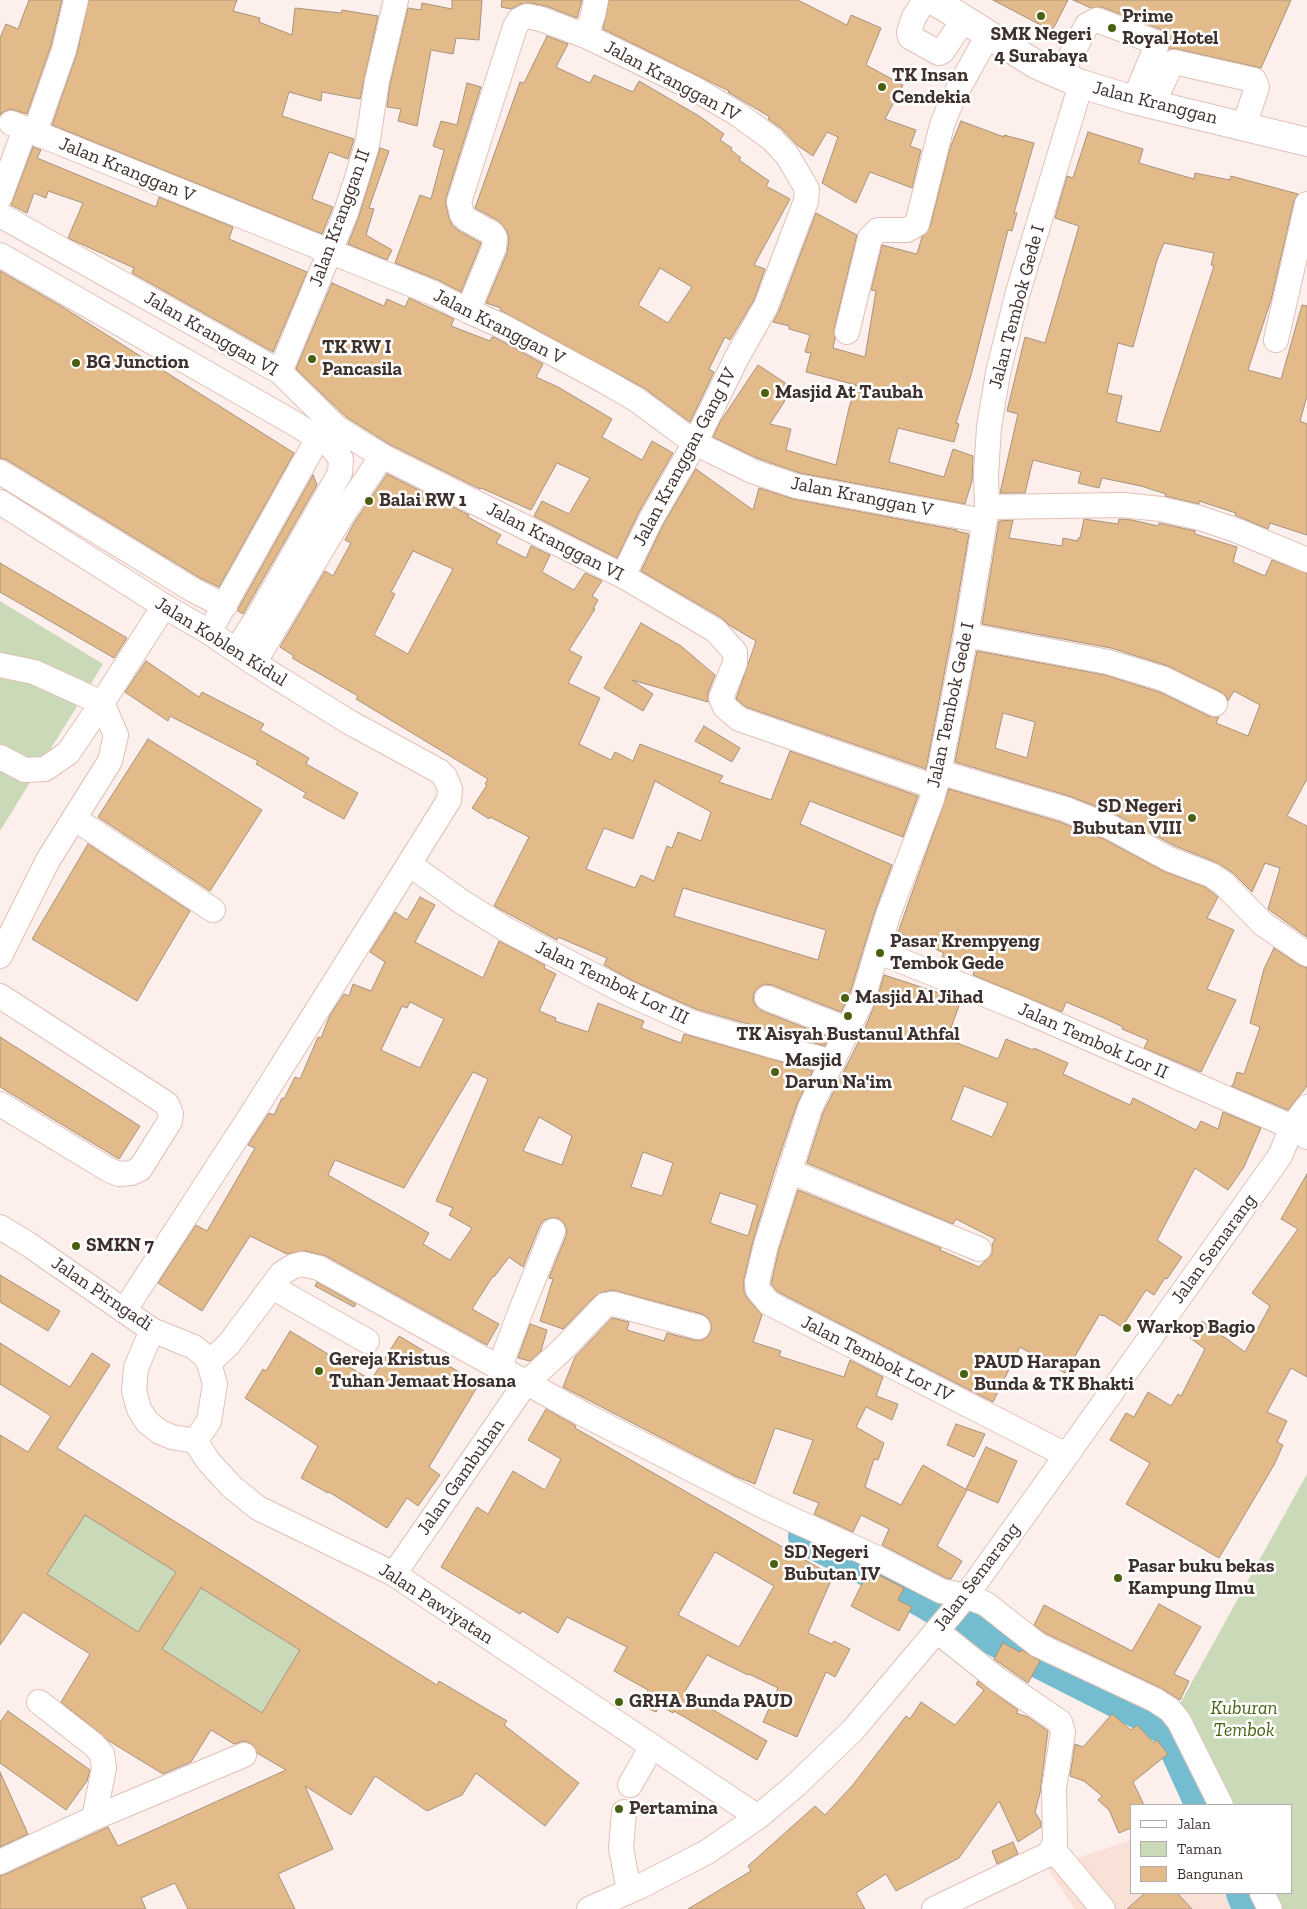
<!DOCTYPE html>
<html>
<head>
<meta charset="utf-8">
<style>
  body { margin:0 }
  #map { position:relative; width:1307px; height:1909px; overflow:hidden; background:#fdefeb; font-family:"Zilla Slab",serif }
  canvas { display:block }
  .legend { position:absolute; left:1130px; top:1804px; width:162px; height:90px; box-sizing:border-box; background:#fff; border:1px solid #b2adab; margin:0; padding:6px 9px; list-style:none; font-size:15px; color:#3e312d }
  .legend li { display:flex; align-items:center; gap:10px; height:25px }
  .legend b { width:25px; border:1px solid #b2adab }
</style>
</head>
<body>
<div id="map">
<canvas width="1307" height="1909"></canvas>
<ul class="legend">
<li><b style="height:6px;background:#fff"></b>Jalan</li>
<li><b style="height:14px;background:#cad9b8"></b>Taman</li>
<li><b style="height:14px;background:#e3ba8a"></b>Bangunan</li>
</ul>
</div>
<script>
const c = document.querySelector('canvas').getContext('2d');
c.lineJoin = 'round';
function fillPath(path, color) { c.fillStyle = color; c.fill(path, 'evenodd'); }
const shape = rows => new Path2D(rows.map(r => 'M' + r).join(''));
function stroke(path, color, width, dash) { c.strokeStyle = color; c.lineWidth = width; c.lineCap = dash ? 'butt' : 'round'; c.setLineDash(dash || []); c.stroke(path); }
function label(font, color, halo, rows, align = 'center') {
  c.font = font + ' "Zilla Slab",serif'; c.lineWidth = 5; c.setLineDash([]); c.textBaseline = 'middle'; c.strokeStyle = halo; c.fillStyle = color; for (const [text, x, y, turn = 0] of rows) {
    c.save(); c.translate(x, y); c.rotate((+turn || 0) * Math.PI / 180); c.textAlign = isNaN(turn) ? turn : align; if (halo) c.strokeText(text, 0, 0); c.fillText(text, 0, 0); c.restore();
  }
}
fillPath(shape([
  [1131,1840,1131,1893,1237,1893,1244,1909,1075,1909,1047,1868]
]), '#f9e1d8');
fillPath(shape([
  [0,601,103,664,0,831],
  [1307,1474,1307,1909,1259,1909,1251,1893,1291,1893,1291,1805,1212,1805,1172,1718],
  [85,1515,176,1572,138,1632,47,1574],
  [201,1588,300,1650,262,1713,162,1649]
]), '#cad9b8');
stroke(shape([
  [807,1537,885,1576,948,1613,1149,1715,1169,1728,1204,1805],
  [1245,1893,1252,1909]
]), '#74bdd1', 38);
const building = shape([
  [29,0,62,0,51,46,27,114,10,109,3,112,0,115,0,38,6,24,18,29,29,0],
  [89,0,237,0,233,11,260,18,259,22,292,35,295,8,341,13,342,10,378,16,360,99,322,92,321,101,289,92,282,116,354,139,348,159,329,152,312,199,333,207,322,234,52,125,77,53,89,0],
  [452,0,482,0,479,40,456,38,453,54,431,50,417,126,398,121,401,109,387,107,390,84,408,8,421,10,422,3,452,9,452,0],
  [502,0,582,0,577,18,546,6,530,3,521,4,511,9,501,7,502,0],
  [609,0,798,0,847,25,851,15,881,28,866,65,903,85,885,119,916,130,910,146,921,150,912,188,870,172,856,203,822,183,838,137,827,132,813,156,797,145,782,129,768,119,770,117,728,92,729,91,603,29,609,0],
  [993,0,1068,0,1052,31,993,0],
  [1073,0,1291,0,1261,68,1177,49,1169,49,1168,39,1165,33,1160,29,1102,7,1091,8,1073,0],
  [547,36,568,44,556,67,590,83,594,75,633,92,639,81,699,116,724,134,720,140,732,148,731,150,741,158,739,160,769,181,766,186,790,199,754,265,765,269,754,300,730,340,725,337,709,369,714,372,690,422,644,388,500,310,501,308,486,303,507,253,509,239,507,231,499,221,475,208,520,82,524,83,547,36],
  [660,268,692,287,668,323,638,305,660,268],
  [467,83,481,87,446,198,446,205,449,218,452,225,459,231,481,243,461,292,438,280,395,263,420,195,431,199,444,150,433,146,441,121,457,125,467,83],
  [961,121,1004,137,1004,135,1034,143,1014,213,1017,213,1012,231,1008,230,971,375,956,423,959,424,954,442,898,428,889,462,944,477,953,449,973,456,972,481,965,504,800,473,757,458,713,437,720,422,758,365,793,388,770,424,791,429,786,450,836,465,849,408,856,385,806,372,811,353,805,352,810,335,789,329,789,326,773,322,779,311,816,213,857,235,834,329,835,338,833,348,865,357,876,291,871,290,882,245,917,254,922,237,930,227,950,148,961,121],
  [1088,132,1143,149,1139,163,1194,179,1195,173,1230,180,1231,176,1298,194,1294,201,1271,300,1248,370,1281,379,1302,305,1307,306,1307,396,1300,421,1307,424,1307,535,1270,523,1268,529,1235,515,1236,513,1199,501,1199,504,1165,496,1166,494,1141,486,1102,478,1099,488,1078,483,1081,472,1033,460,1025,493,1000,493,1018,414,1007,411,1025,337,1045,343,1079,226,1055,218,1067,176,1073,178,1088,132],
  [1164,243,1214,253,1211,265,1214,266,1160,432,1116,422,1122,396,1107,393,1118,343,1133,347,1157,260,1164,243],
  [33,147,41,150,37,158,156,207,159,197,233,227,229,239,307,272,273,352,132,273,134,268,68,238,83,203,48,191,46,198,34,193,27,213,11,205,33,147],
  [380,148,389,151,369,208,374,209,366,235,392,250,387,260,348,244,358,219,380,148],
  [0,271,61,306,294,453,219,587,200,578,7,460,0,458,0,271],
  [332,283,384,306,387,299,405,307,409,298,454,319,451,326,490,341,492,337,496,338,543,364,536,377,558,387,612,419,602,437,642,460,652,441,673,453,639,512,617,558,534,516,542,501,569,514,590,478,557,463,531,510,481,488,480,489,389,444,346,417,296,369,332,283],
  [696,469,753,510,759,488,793,499,957,530,956,531,969,534,952,633,926,769,746,707,736,699,756,641,729,625,722,618,641,571,663,525,696,469],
  [387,474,469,515,468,517,501,535,496,543,526,558,531,546,550,555,542,572,574,590,585,573,602,581,592,596,598,600,593,609,595,609,569,650,582,657,568,683,600,698,579,744,611,760,615,752,633,761,640,744,723,776,719,782,771,800,790,751,918,796,903,837,810,801,800,824,892,865,875,911,850,993,841,1012,772,985,765,984,759,987,754,993,753,1000,756,1006,762,1011,829,1037,825,1046,696,1009,635,982,604,965,607,958,558,937,557,940,494,906,529,837,490,817,489,819,472,808,487,785,485,784,488,779,356,699,358,696,292,658,294,656,280,647,325,571,333,576,351,543,345,540,354,523,387,474],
  [413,551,453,569,408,654,374,635,395,594,391,592,413,551],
  [655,781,711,812,701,841,678,832,672,848,667,846,654,881,641,875,635,888,586,869,604,828,633,839,655,781],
  [683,888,826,930,818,960,674,916,683,888],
  [313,475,317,485,243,614,238,611,238,609,313,475],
  [1084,519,1118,524,1119,519,1132,520,1158,526,1159,523,1195,531,1195,534,1237,547,1233,562,1265,576,1272,560,1307,573,1307,779,1287,816,1307,826,1307,937,1268,909,1280,868,1265,863,1252,892,1233,873,1218,863,1175,846,1115,814,1069,796,955,762,977,651,1105,675,1159,692,1209,716,1219,717,1216,723,1248,736,1260,705,1234,691,1228,701,1226,696,1221,692,1168,666,1111,648,982,624,999,521,1013,520,1009,538,1062,546,1063,538,1078,541,1078,538,1080,538,1084,519],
  [1003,713,1035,722,1027,758,995,748,1003,713],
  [0,563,127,638,114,658,0,592,0,563],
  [641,623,681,646,715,675,708,693,708,702,632,680,653,694,643,711,604,688,641,623],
  [146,661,199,697,202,692,264,724,260,730,309,758,306,764,358,793,344,819,303,797,306,793,256,764,258,761,170,716,168,721,125,692,146,661],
  [704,726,740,748,732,762,695,741,704,726],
  [148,739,262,810,210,891,98,817,148,739],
  [949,789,1060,822,1104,839,1163,871,1205,887,1218,897,1207,918,1234,930,1207,989,1236,1000,1201,1072,1144,1048,1148,1040,1122,1029,1123,1027,1104,1018,1066,1002,1062,1012,973,975,974,972,942,957,944,953,902,934,900,940,896,938,949,789],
  [88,844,190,911,137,1001,32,939,88,844],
  [420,897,435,905,415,942,483,978,499,941,545,965,544,968,556,974,539,1011,556,1018,555,1021,588,1032,598,1003,644,1021,641,1028,681,1043,684,1034,813,1071,797,1104,776,1166,753,1241,744,1279,744,1292,747,1298,762,1315,753,1342,781,1351,779,1356,844,1377,850,1360,883,1377,876,1396,898,1404,892,1420,866,1407,856,1427,884,1443,878,1460,874,1459,865,1487,901,1505,923,1465,967,1490,937,1546,962,1561,951,1579,946,1578,882,1545,889,1529,861,1515,853,1532,814,1514,819,1503,793,1493,813,1440,775,1428,755,1484,735,1476,563,1387,575,1357,612,1318,629,1322,627,1330,664,1341,667,1333,694,1340,702,1340,708,1336,711,1331,711,1324,708,1318,702,1314,613,1290,603,1292,595,1296,563,1329,540,1321,553,1279,549,1278,566,1236,567,1230,564,1223,558,1218,551,1218,544,1220,540,1225,523,1267,509,1257,494,1277,493,1276,472,1309,499,1324,487,1345,326,1256,305,1251,287,1254,250,1236,202,1311,158,1283,196,1225,207,1231,255,1148,248,1145,269,1113,274,1115,282,1098,284,1099,295,1077,300,1079,318,1037,321,1038,330,1015,344,994,349,996,353,984,371,991,385,962,370,952,395,912,407,920,420,897],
  [410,1002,444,1019,420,1068,381,1050,402,1006,407,1008,410,1002],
  [473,1072,488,1079,436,1201,453,1208,449,1215,472,1228,450,1260,423,1244,429,1233,328,1175,335,1160,404,1188,473,1072],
  [539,1117,572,1136,562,1165,523,1151,539,1117],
  [643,1152,673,1163,662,1196,631,1187,643,1152],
  [720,1193,757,1205,748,1236,710,1223,720,1193],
  [1274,948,1299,965,1307,968,1307,1086,1288,1110,1231,1086,1233,1085,1237,1072,1244,1074,1260,1027,1250,1023,1264,969,1274,948],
  [884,975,961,1000,947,1039,998,1059,1006,1039,1033,1050,1034,1048,1068,1063,1063,1074,1130,1105,1133,1098,1196,1130,1201,1121,1218,1129,1223,1112,1261,1128,1244,1167,1228,1190,1195,1168,1157,1240,1182,1257,1167,1279,1165,1278,1154,1295,1146,1290,1122,1327,1103,1315,1102,1316,1100,1314,1065,1373,1020,1347,993,1402,778,1292,771,1284,779,1249,798,1190,941,1248,940,1250,979,1267,992,1254,992,1245,995,1239,956,1219,953,1224,807,1163,823,1113,862,1035,876,1002,884,975],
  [964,1086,1008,1103,992,1137,951,1120,964,1086],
  [0,1037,140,1126,119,1159,0,1087,0,1037],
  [1307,1174,1307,1377,1291,1368,1267,1412,1287,1421,1277,1442,1283,1445,1274,1465,1219,1558,1126,1504,1150,1463,1110,1440,1126,1413,1134,1417,1148,1392,1171,1406,1178,1394,1181,1396,1205,1349,1190,1338,1202,1321,1245,1352,1270,1306,1252,1293,1298,1229,1281,1219,1307,1174],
  [0,1275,60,1311,48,1331,0,1302,0,1275],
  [317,1282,356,1304,354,1307,315,1286,317,1282],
  [530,1324,547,1330,541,1351,530,1361,518,1358,530,1324],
  [290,1331,371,1380,399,1336,479,1384,429,1467,440,1475,418,1506,407,1498,387,1528,329,1492,328,1493,301,1478,318,1446,245,1398,263,1369,266,1371,290,1331],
  [0,1343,70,1387,92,1353,110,1365,57,1448,437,1685,439,1681,507,1721,504,1725,579,1783,545,1826,476,1773,462,1795,427,1811,375,1776,351,1815,305,1786,333,1849,278,1874,295,1909,188,1909,175,1883,141,1898,146,1909,0,1909,0,1876,6,1874,108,1827,118,1846,286,1770,257,1753,252,1744,245,1741,234,1744,211,1730,191,1762,163,1774,109,1741,61,1702,90,1654,23,1612,0,1645,0,1435,28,1452,51,1416,0,1384,0,1343],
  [85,1515,176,1572,138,1632,47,1574,85,1515],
  [201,1588,300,1650,262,1713,162,1649,201,1588],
  [546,1409,576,1426,575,1428,833,1576,808,1633,832,1644,834,1641,850,1649,835,1677,826,1672,797,1737,763,1722,778,1688,749,1674,748,1675,707,1655,684,1693,767,1741,757,1760,674,1711,673,1713,659,1705,656,1712,642,1706,648,1690,614,1671,627,1647,567,1617,558,1633,522,1611,520,1614,441,1567,477,1507,488,1514,513,1471,545,1490,561,1459,528,1440,546,1409],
  [715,1552,774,1586,739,1647,678,1615,715,1552],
  [956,1424,985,1434,974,1457,947,1445,956,1424],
  [986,1447,1017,1461,998,1503,966,1489,986,1447],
  [869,1570,904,1588,898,1600,912,1607,899,1631,851,1606,869,1570],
  [1159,1604,1201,1627,1174,1674,1189,1681,1180,1700,1161,1688,1045,1633,1034,1625,1044,1605,1132,1651,1159,1604],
  [1003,1643,1020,1652,1022,1650,1040,1661,1028,1683,994,1659,1003,1643],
  [978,1681,1018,1710,1016,1713,1028,1717,1048,1731,1040,1793,1035,1812,1041,1822,1041,1827,1018,1842,999,1801,959,1858,896,1891,886,1874,856,1893,865,1909,688,1909,751,1871,748,1866,815,1806,825,1815,852,1786,906,1716,910,1719,921,1702,955,1725,984,1690,976,1684,978,1681],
  [8,1711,90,1770,87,1781,66,1810,0,1763,0,1722,8,1711],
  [1112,1714,1131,1730,1137,1725,1154,1743,1157,1740,1168,1754,1133,1782,1144,1805,1131,1805,1131,1828,1119,1833,1109,1810,1098,1800,1102,1796,1084,1781,1070,1776,1075,1744,1083,1747,1112,1714],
  [0,1772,28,1834,0,1847,0,1772],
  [1013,1842,1018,1854,997,1864,992,1851,1013,1842],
  [1145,1893,1177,1893,1192,1909,1127,1909,1145,1893]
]);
fillPath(building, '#e3ba8a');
stroke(building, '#a6937d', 1);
const minor = shape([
  [925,0,914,17,909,32,910,37,939,53,943,51,963,20],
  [586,36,593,15,596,0],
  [1060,76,1087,25,1097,20,1155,42,1156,47,1134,100],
  [1153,104,1171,65,1174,62,1254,80,1257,87,1244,126],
  [11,123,433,293,468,311,502,326,606,382,637,400,695,443,752,471,796,486,984,521],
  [35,132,64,50,76,0],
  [0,197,25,129],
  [0,215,280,372,337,428,382,456,623,576,715,630,735,652,735,663,721,698,725,707,739,719,935,787],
  [0,255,292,422,331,446,341,459,340,473,259,615,236,650],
  [468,311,494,248,495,238,492,233,466,219,462,215,459,202,515,27,519,20,527,16,541,19,586,36,695,89,736,113,772,139,787,155,807,189,806,201,766,306,736,359,695,443,651,519,623,576],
  [847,332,870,238,878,230,907,230,917,224,942,125,952,100,988,35],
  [1276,340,1307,204],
  [280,372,345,215,357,178,367,145,377,81,396,0],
  [0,472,193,590,225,606],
  [0,502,164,606,209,632,254,663,349,722,439,771,445,777,450,789,449,800,409,864,257,1106,124,1311],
  [987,507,1123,505,1161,509,1200,518,1238,531,1307,560],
  [216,620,318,438],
  [966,635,1108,662,1164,679,1215,704],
  [254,663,341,517,382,456],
  [0,665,34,672,102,703,116,735,110,761,48,860,0,956],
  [0,757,25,770,45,769,68,753,102,703,164,606],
  [939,772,1065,809,1110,827,1169,859,1211,875,1223,883,1263,924,1307,954],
  [75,819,213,910],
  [409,864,462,902,507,930,629,994,691,1022,773,1046,833,1062],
  [877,951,1021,1009,1292,1127,1307,1137],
  [0,996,167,1104,171,1114,170,1121,140,1169,131,1173,119,1174,109,1170,0,1104],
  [767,998,849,1030],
  [789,1171,979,1249],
  [0,1227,28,1244,152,1330,194,1347,205,1356,209,1363,215,1384,209,1421,195,1441],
  [272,1287,367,1341],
  [152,1330,136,1368,134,1391,139,1409,147,1422,160,1432,172,1437,195,1441,209,1462,232,1487,258,1508,394,1574,758,1817],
  [209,1363,229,1344,282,1273,294,1266,302,1264,319,1268,583,1414,765,1507,877,1558,941,1591,966,1596,986,1604,1038,1645,1155,1700,1170,1710,1179,1721,1221,1805],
  [499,1369,521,1310,553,1231],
  [1066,1455,769,1303,758,1290,757,1282,766,1245,810,1108,863,998,888,915,932,799,939,772,966,635,987,507,986,474,989,427,998,373,1018,292,1081,84],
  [394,1574,525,1384,565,1347,605,1305,614,1304,698,1327],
  [39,1702,94,1745,102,1754,104,1768,94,1818],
  [630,1785,652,1746],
  [624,1812,621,1848,629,1891],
  [1053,1849,1103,1909],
  [0,1862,94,1818,244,1755],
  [1262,1893,1270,1909],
  [589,1909,639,1887,707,1852,758,1817,796,1785,853,1730,966,1596,1280,1156,1292,1127,1307,1107],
  [934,1909,1049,1854,1055,1843,1054,1788,1063,1732,1060,1722,997,1679,937,1631]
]);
const major = shape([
  [933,0,1037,65,1081,84,1134,100,1307,142]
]);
stroke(minor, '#e1c1b6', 26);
stroke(major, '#e1c1b6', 30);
stroke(minor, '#fff', 24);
stroke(major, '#fff', 28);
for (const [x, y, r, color] of [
  [1041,16,5,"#49610f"],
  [1112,28,5,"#49610f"],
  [882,87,5,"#49610f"],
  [312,359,5,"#49610f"],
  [76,363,5,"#49610f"],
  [765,393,5,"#49610f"],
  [369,501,5,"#49610f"],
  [1192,818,5,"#49610f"],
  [880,953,5,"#49610f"],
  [845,998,5,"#49610f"],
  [848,1016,5,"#49610f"],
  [775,1072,5,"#49610f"],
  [76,1246,5,"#49610f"],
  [1127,1328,5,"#49610f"],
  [319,1371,5,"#49610f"],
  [964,1374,5,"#49610f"],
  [774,1564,5,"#49610f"],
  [1118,1578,5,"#49610f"],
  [619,1702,5,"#49610f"],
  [619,1809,5,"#49610f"]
]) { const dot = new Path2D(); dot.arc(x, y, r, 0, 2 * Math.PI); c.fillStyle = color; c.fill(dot); stroke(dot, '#fff', 2); }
label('bold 19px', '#3e312d', '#fff', [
  ["Prime",1122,17],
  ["Royal Hotel",1122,39],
  ["SMK Negeri",1041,35,"center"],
  ["4 Surabaya",1041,57,"center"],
  ["TK Insan",892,76],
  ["Cendekia",892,98],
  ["TK RW I",322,348],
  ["Pancasila",322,370],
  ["BG Junction",86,363],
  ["Masjid At Taubah",775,393],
  ["Balai RW 1",379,501],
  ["SD Negeri",1182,807,"right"],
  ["Bubutan VIII",1182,829,"right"],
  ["Pasar Krempyeng",890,942],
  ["Tembok Gede",890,964],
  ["Masjid Al Jihad",855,998],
  ["TK Aisyah Bustanul Athfal",848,1035,"center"],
  ["Masjid",785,1061],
  ["Darun Na'im",785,1083],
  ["SMKN 7",86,1246],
  ["Warkop Bagio",1137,1328],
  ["Gereja Kristus",329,1360],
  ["Tuhan Jemaat Hosana",329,1382],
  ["PAUD Harapan",974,1363],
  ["Bunda & TK Bhakti",974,1385],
  ["SD Negeri",784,1553],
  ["Bubutan IV",784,1575],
  ["Pasar buku bekas",1128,1567],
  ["Kampung Ilmu",1128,1589],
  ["GRHA Bunda PAUD",629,1702],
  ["Pertamina",629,1809]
], 'left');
label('19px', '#3e312d', '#fff', [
  ["Jalan Kranggan IV",672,81,28],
  ["Jalan Kranggan",1155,103,14],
  ["Jalan Kranggan V",127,170,22],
  ["Jalan Kranggan II",340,218,-70],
  ["Jalan Tembok Gede I",1017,307,-75],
  ["Jalan Kranggan V",499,327,27],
  ["Jalan Kranggan VI",211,334,30],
  ["Jalan Kranggan Gang IV",685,457,-62],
  ["Jalan Kranggan V",862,497,11],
  ["Jalan Kranggan VI",555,542,27],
  ["Jalan Koblen Kidul",221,642,32],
  ["Jalan Tembok Gede I",951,705,-78],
  ["Jalan Tembok Lor III",612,983,26],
  ["Jalan Tembok Lor II",1093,1041,24],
  ["Jalan Semarang",1214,1249,-54],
  ["Jalan Pirngadi",102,1294,34],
  ["Jalan Tembok Lor IV",877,1359,27],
  ["Jalan Gambuhan",461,1477,-55],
  ["Jalan Semarang",977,1577,-53],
  ["Jalan Pawiyatan",436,1604,33]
]);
label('italic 19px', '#466213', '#fff', [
  ["Kuburan",1244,1709],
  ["Tembok",1244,1731]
]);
</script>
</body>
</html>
